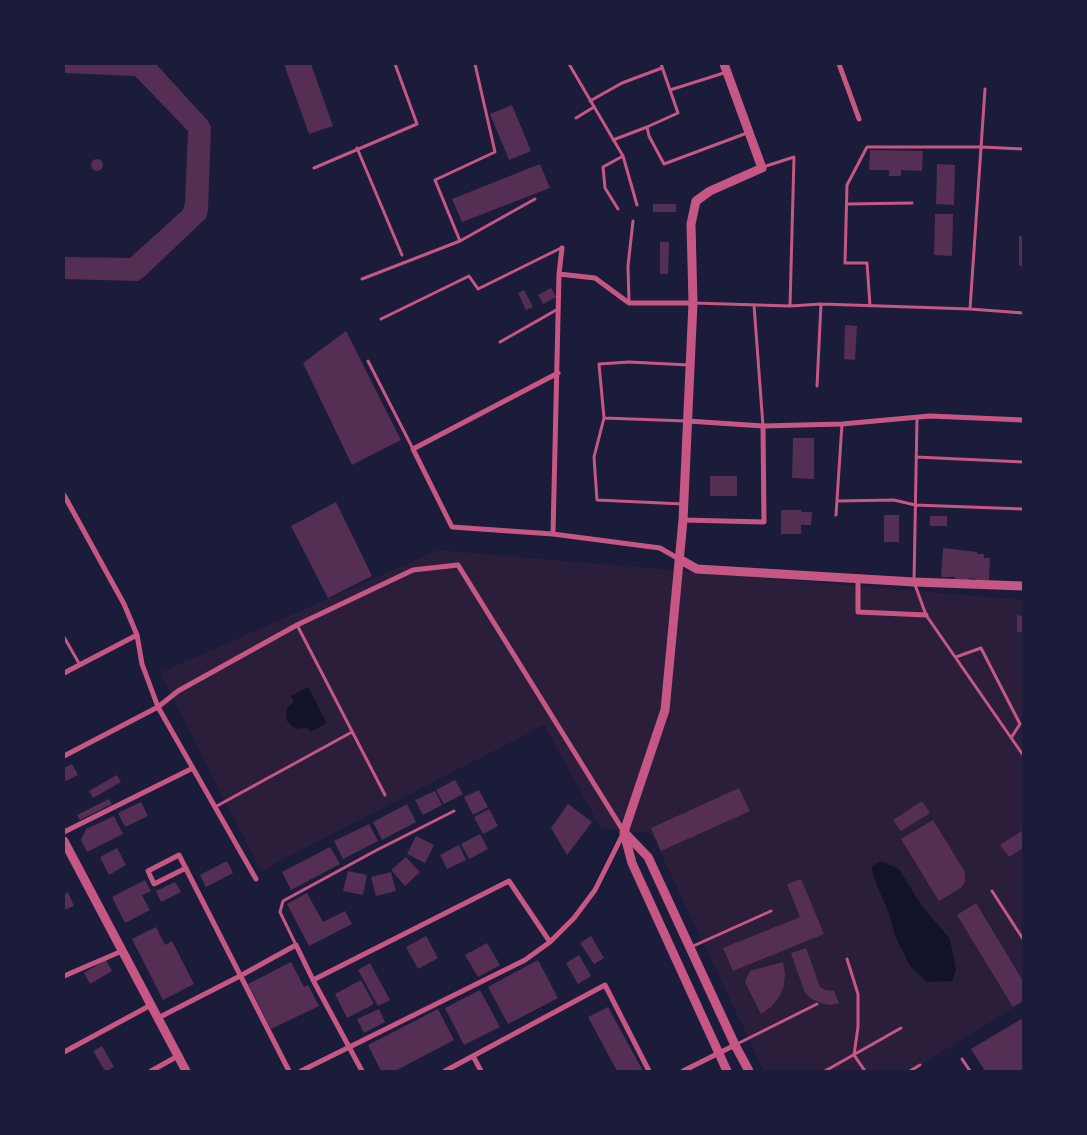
<!DOCTYPE html>
<html>
<head>
<meta charset="utf-8">
<style>
  body { margin:0 }
  #map { position:relative; width:1087px; height:1135px; overflow:hidden; background:#1b1b3a; font-family:"DM Sans",sans-serif }
  canvas { display:block }
  .frame { position:absolute; inset:0; border:65px solid #1b1b3a; pointer-events:none }
</style>
</head>
<body>
<div id="map">
<canvas width="1087" height="1135"></canvas>
<div class="frame"></div>
</div>
<script>
const c = document.querySelector('canvas').getContext('2d');
c.lineJoin = 'round';
function fillPath(path, color) { c.fillStyle = color; c.fill(path, 'evenodd'); }
const shape = rows => new Path2D(rows.map(r => 'M' + r).join(''));
function stroke(path, color, width, dash) { c.strokeStyle = color; c.lineWidth = width; c.lineCap = dash ? 'butt' : 'round'; c.setLineDash(dash || []); c.stroke(path); }
fillPath(shape([
  [438,550,1023,600,1023,1002,911,1071,764,1071,651,833,601,828,544,725,261,871,160,673]
]), '#2a1e3b');
fillPath(shape([
  [308,687,327,723,310,732,307,727,298,729,293,727,287,721,286,717,287,708,294,702,291,696],
  [881,861,899,869,921,905,950,939,956,970,952,981,926,982,910,966,895,936,890,916,873,876,872,866]
]), '#12122b');
fillPath(shape([
  [64,64,156,64,208,121,211,127,208,210,206,218,144,277,138,281,64,279,64,257,130,258,183,210,185,203,188,131,135,76,64,73],
  [284,64,311,64,333,126,309,134],
  [512,105,531,151,509,160,490,114],
  [870,150,923,151,922,171,901,170,901,176,889,176,889,170,869,170],
  '91 165a6 6 0 1 1 12 0a6 6 0 1 1-12 0Z',
  [540,164,550,188,462,222,452,199],
  [937,164,955,165,954,205,936,204],
  [653,204,676,204,676,212,653,212],
  [935,214,953,214,952,256,934,255],
  [1019,236,1023,236,1023,266,1019,266],
  [660,242,669,242,668,274,660,274],
  [551,288,556,297,543,304,538,295],
  [524,290,533,307,526,310,518,293],
  [845,325,857,326,855,360,844,359],
  [346,331,401,440,352,465,303,363],
  [793,438,814,438,814,479,792,478],
  [710,476,737,476,737,496,710,496],
  [336,502,372,576,328,598,291,526],
  [781,510,802,510,801,512,812,512,811,525,801,525,801,534,781,534],
  [884,515,899,515,899,542,884,542],
  [930,516,947,516,947,526,930,526],
  [943,548,977,552,977,554,984,554,984,558,990,558,989,580,976,582,976,579,969,578,969,580,955,579,955,577,941,577],
  [1017,615,1023,616,1023,632,1017,632],
  [72,764,78,775,64,782,64,768],
  [117,775,121,782,93,798,89,791],
  [455,780,463,794,444,804,436,790],
  [739,788,750,811,661,851,651,828],
  [479,790,488,807,473,815,464,797],
  [435,791,442,805,423,815,415,800],
  [109,799,112,804,80,820,77,815],
  [922,801,930,813,901,831,893,820],
  [141,802,148,816,125,827,118,813],
  [407,804,416,822,382,840,373,822],
  [568,804,592,822,567,855,551,828],
  [489,809,498,826,483,834,474,817],
  [114,816,123,834,87,852,81,840,86,829],
  [933,820,965,872,965,882,961,888,939,901,901,839],
  [369,824,378,841,343,859,334,841],
  [1023,830,1023,848,1009,857,1000,845],
  [480,834,488,849,469,859,461,844],
  [416,836,434,845,425,863,407,854],
  [459,845,466,860,447,869,440,855],
  [330,847,340,864,291,890,282,872],
  [117,848,126,865,109,875,100,857],
  [406,857,420,872,405,886,391,870],
  [227,861,233,873,206,887,200,875],
  [348,871,367,875,363,895,343,891],
  [391,872,396,891,376,896,371,877],
  [801,879,824,934,733,971,723,948,800,917,787,884],
  [145,880,151,891,142,895,150,910,125,923,112,897],
  [175,882,181,892,161,902,156,891],
  [68,892,74,906,64,910,64,894],
  [307,893,323,922,345,911,352,924,309,946,287,904],
  [976,903,1023,981,1023,1001,1013,1007,957,915],
  [156,927,165,945,172,941,194,984,163,1000,132,939],
  [426,936,438,958,418,969,406,947],
  [591,936,604,958,594,964,580,943],
  [487,943,500,965,478,977,465,955],
  [806,948,820,987,825,990,834,991,839,1003,830,1005,821,1003,812,999,805,993,791,953],
  [579,955,591,976,578,984,566,963],
  [106,960,112,971,90,984,84,973],
  [538,960,558,998,508,1024,488,987],
  [291,962,304,987,308,985,319,1006,271,1029,248,984],
  [783,962,785,974,784,986,779,997,771,1007,761,1014,745,982,750,971],
  [370,963,390,1000,378,1006,358,970],
  [361,980,374,1004,347,1018,335,994],
  [480,990,500,1027,464,1045,445,1008],
  [608,1007,643,1071,617,1071,588,1017],
  [379,1009,385,1022,364,1033,357,1019],
  [438,1009,454,1040,395,1071,381,1071,368,1045],
  [1023,1018,1023,1071,985,1071,971,1049],
  [102,1046,114,1067,107,1071,105,1071,93,1051]
]), '#542f53');
stroke(shape([
  [475,64,495,152,435,180,460,241,535,199],
  [569,64,623,156,637,205],
  [661,64,678,113,647,127,649,136,664,164,747,133],
  [670,90,727,72],
  [590,101,622,83,662,68],
  [576,118,594,107],
  [613,140,647,127],
  [357,148,402,255],
  [314,168,417,124,395,64],
  [847,204,912,203],
  [618,209,605,188,603,167,623,156],
  [362,279,460,241],
  [629,302,628,266,633,221],
  [694,303,790,306,794,157,763,167],
  [754,305,763,426],
  [790,306,821,304,970,309,1023,313],
  [870,306,867,263,845,263,847,185,867,147,981,147,1023,149],
  [970,309,985,89],
  [381,319,469,276,478,289,561,248],
  [500,342,558,309],
  [368,361,413,449],
  [817,386,821,304],
  [604,418,599,364,629,362,689,365],
  [917,418,914,582,926,615,1023,755],
  [916,457,1023,462],
  [838,501,894,500,915,505,1023,509],
  [683,504,597,500,594,457,604,418,686,421],
  [836,515,842,424],
  [297,625,385,795],
  [64,637,80,665],
  [956,657,981,648,1020,724,1011,738],
  [215,807,352,732],
  [992,891,1023,939],
  [296,945,280,912,283,901,375,851,454,811],
  [691,947,771,911],
  [847,959,858,994,858,1027,854,1055,865,1071],
  [735,1045,817,1004],
  [962,1059,970,1071],
  [825,1071,901,1028],
  [910,1071,920,1065]
]), '#c65784', 3);
stroke(shape([
  [839,64,859,119],
  [559,274,595,278,629,303,693,303],
  [558,373,413,449,452,527,553,534,660,548,679,559],
  [688,421,763,426,842,424,930,416,1023,420],
  [64,495,124,604,137,635,64,673],
  [683,520,764,522,763,426],
  [553,534,559,274,562,248],
  [858,578,858,612,926,615],
  [137,635,142,664,158,707,256,879],
  [64,756,158,707,178,691,297,625,413,570,458,565,624,832,595,890,574,918,550,942,525,960,301,1071],
  [64,832,193,768],
  [186,868,154,884,148,871,179,855,289,1071],
  [64,976,122,951],
  [313,980,509,881,550,942],
  [158,1018,240,976,296,945,313,980,362,1071],
  [64,1052,151,1005],
  [473,1056,481,1071],
  [151,1071,178,1056],
  [445,1071,605,985,649,1071],
  [683,1071,735,1045]
]), '#c65784', 5);
stroke(shape([
  [679,559,697,569,914,582,1023,586],
  [624,832,665,710,683,520,693,303,691,224,696,201,710,191,762,168,724,64],
  [624,832,648,857,735,1045,749,1071],
  [624,833,632,863,727,1071],
  [64,841,186,1071]
]), '#c65784', 9);
</script>
</body>
</html>
